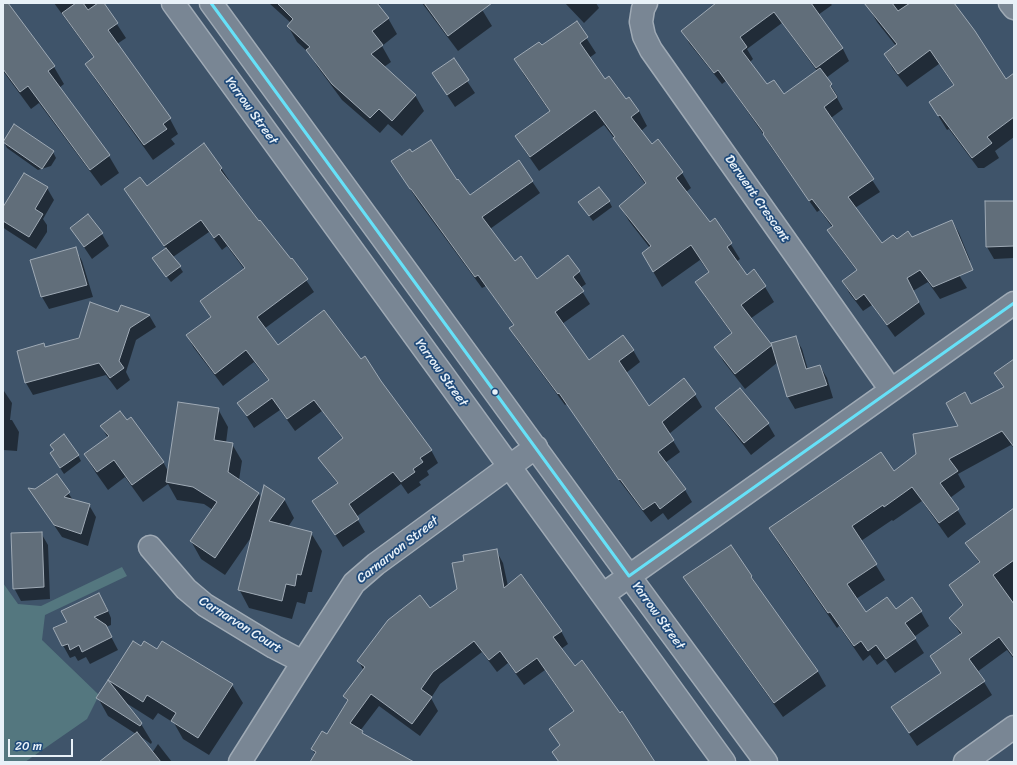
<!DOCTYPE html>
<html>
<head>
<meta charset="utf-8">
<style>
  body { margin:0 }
  #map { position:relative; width:1017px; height:765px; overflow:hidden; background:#3f546a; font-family:Sriracha,sans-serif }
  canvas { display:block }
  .frame { position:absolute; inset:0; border:4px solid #e8f1f8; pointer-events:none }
  .scale { position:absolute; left:8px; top:739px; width:65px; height:18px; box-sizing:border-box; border:2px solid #e8f1f8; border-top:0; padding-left:5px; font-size:12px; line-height:14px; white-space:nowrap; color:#e8f1f8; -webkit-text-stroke:3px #1f4a7a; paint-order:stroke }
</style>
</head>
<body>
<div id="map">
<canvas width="1017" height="765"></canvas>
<div class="frame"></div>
<div class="scale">20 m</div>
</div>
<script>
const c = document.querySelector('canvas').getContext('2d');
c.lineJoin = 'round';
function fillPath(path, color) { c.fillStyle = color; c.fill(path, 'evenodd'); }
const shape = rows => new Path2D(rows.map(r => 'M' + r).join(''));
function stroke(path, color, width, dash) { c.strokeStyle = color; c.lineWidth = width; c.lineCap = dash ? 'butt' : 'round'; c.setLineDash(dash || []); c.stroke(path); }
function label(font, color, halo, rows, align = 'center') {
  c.font = font + ' Sriracha,sans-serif'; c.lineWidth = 3.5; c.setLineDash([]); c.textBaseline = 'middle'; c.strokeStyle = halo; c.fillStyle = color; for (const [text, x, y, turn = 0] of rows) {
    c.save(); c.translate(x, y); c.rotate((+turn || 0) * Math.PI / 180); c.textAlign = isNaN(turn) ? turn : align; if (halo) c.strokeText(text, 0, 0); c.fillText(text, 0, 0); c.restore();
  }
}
fillPath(shape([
  [122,567,127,576,45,615,42,640,99,695,87,719,25,762,3,762,3,583,18,604,41,606]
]), '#54777f');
fillPath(shape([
  [3,3,10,6,54,67,64,84,59,88,109,156,119,173,101,186,39,103,31,109,3,71],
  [54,3,103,3,126,38,117,44,170,119,178,134,171,139,175,144,153,160,95,79,86,64,94,58],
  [269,3,382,3,378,6,388,18,397,34,382,46,391,62,384,67,415,95,424,111,402,136,388,124,380,133,342,100,317,66,309,53,297,42,288,26,291,23],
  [422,3,478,3,492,26,458,51],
  [565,3,596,3,599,8,584,23],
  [718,3,830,3,832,5,818,15,843,49,849,61,826,78,838,97,837,98,843,109,831,118,880,192,855,208,881,245,897,240,912,238,952,221,959,233,970,260,956,270,967,288,940,299,928,282,913,291,925,314,895,337,872,305,863,311,850,294,843,282,857,271,836,243,829,231,832,227,820,210,817,212,771,147,764,135,726,81,722,84,689,43,683,31],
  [782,23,817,71,784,95,767,86,750,62,753,59,747,49],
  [874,3,953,3,1006,81,1014,86,1014,137,995,151,999,158,984,168,978,168,949,129,947,130,930,102,954,86,939,64,907,87,893,69,885,55,896,46,877,22,869,8],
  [576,22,596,53,589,58,605,80,626,101,629,98,639,111,647,126,641,131,651,145,682,173,691,188,686,192,710,223,715,219,740,259,736,262,747,276,754,271,765,287,774,302,750,319,774,350,795,337,802,349,808,370,820,366,827,378,833,398,795,409,788,397,778,362,745,389,724,362,715,347,732,334,706,298,697,283,709,273,700,260,662,287,643,254,650,248,629,221,620,206,646,185,623,153,614,138,604,125,539,171,525,151,516,136,550,112,524,75,515,59,541,47],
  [453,60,475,93,455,107,433,74],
  [4,142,53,152,56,158,51,166,38,170,7,148],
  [412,154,456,182,470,196,519,162,540,193,490,229,515,262,537,280,579,272,586,284,580,288,590,304,562,324,589,361,633,350,640,362,626,373,649,408,684,380,695,395,702,407,669,434,680,452,665,463,685,490,692,502,668,520,663,513,651,522,609,467,567,404,565,405,517,340,510,328,514,326,486,286,482,288,418,201,403,178],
  [221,168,229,180,227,181,290,261,292,259,314,292,264,329,278,346,361,360,380,381,431,450,438,463,427,471,429,475,419,482,421,485,408,494,401,484,356,517,365,532,343,547,313,501,338,484,327,470,320,458,343,439,322,411,295,431,280,410,254,428,238,403,269,381,254,362,223,386,194,348,187,336,211,318,201,302,245,270,227,246,222,250,209,232,173,257,183,272,171,282,157,264,166,249,133,201,146,188],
  [47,188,54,200,43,219,47,225,47,232,36,249,5,229,3,227,3,208],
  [609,201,612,207,593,221,583,208],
  [1014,202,1014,258,994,259,987,247],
  [71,228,102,234,109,246,92,259],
  [75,248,82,261,93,297,49,309,42,297,33,266],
  [149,315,156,327,136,340,126,372,130,380,117,390,106,375,33,395,26,383,46,348],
  [1014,360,1014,448,1011,445,958,474,965,487,950,498,966,524,948,538,922,501,893,521,892,520,861,541,885,580,856,599,866,613,895,610,921,612,929,626,914,637,924,653,895,673,885,659,877,665,870,655,863,661,839,626,837,628,779,544,770,529,893,472,960,426,971,405,1004,388,994,372,998,372],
  [740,389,768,424,775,436,751,455,724,420,716,408],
  [3,391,4,391,12,403,10,420,12,420,19,432,17,451,3,450],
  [218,409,228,427,226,443,232,444,242,461,239,480,259,494,261,498,284,499,294,518,288,527,311,533,322,551,312,592,308,592,305,604,297,602,292,619,249,608,239,589,252,536,225,575,201,559,191,541,213,510,204,504,177,500,168,484,143,502,125,477,108,490,96,473,85,455,108,438,101,426,127,421,163,462,168,471],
  [78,455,81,461,64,474,54,459],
  [56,475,73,500,89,505,96,517,88,546,62,537,37,500,35,490],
  [1014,510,1014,659,1007,650,977,672,983,681,908,732,892,707,942,674,931,657,961,635,951,619,963,607,950,585,980,564,967,543],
  [41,533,48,545,50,599,21,601,14,588],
  [496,550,503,563,508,586,561,631,568,644,561,649,575,667,655,762,559,762,553,752,561,746,551,730,574,712,545,670,524,685,508,663,497,672,482,652,440,684,431,698,438,711,420,736,379,706,360,731,364,735,411,762,312,762,316,755,312,749,327,736,348,702,344,696,363,670,359,661,429,609,459,590,465,562],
  [751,576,759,589,818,672,826,686,783,717,693,591,685,577],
  [106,606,111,618,111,625,106,627,118,650,90,664,86,657,78,661,75,656,70,658,54,629],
  [141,647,157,650,232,685,243,703,209,755,183,739,174,723,158,713,153,720,123,701,141,724,152,742,151,744,140,736,152,753,158,744,172,762,117,762,136,734,108,716,98,698,112,686,109,680],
  [984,682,992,695,917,746,909,734]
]), '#0007');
const building = shape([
  [3,3,8,3,55,66,48,71,110,155,90,170,28,86,20,92,3,69,3,3],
  [76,3,83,3,88,10,98,3,104,3,118,23,108,30,171,118,163,124,167,129,144,145,85,64,94,57,62,13,76,3],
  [277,3,377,3,389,18,372,31,383,45,371,54,416,95,392,121,379,109,370,118,332,84,306,50,310,47,287,26,293,19,277,3],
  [424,3,492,3,448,36,424,3],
  [716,3,811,3,843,48,816,68,774,12,740,37,747,47,742,51,767,84,774,80,784,94,820,68,832,84,830,86,837,97,824,107,874,179,848,197,882,243,893,235,897,239,908,231,912,237,952,220,973,270,933,287,920,270,907,278,919,302,887,325,864,294,856,300,842,281,857,270,827,230,833,226,812,199,809,201,763,134,764,133,718,70,714,73,681,31,716,3],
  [864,3,892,3,898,11,910,3,954,3,975,31,1006,79,1014,73,1014,117,987,137,992,143,972,158,940,115,938,116,929,102,954,85,930,50,898,74,884,54,897,44,864,3],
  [577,21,588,37,580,43,605,79,609,76,626,99,629,97,639,111,631,117,652,144,658,139,683,172,676,178,710,222,715,218,732,243,727,247,747,275,754,269,766,286,741,305,772,345,735,374,714,347,732,333,695,282,709,272,691,245,653,272,642,253,651,246,619,206,646,183,613,138,615,137,595,110,530,157,515,136,550,111,514,59,539,42,542,45,577,21],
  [454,58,469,80,447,95,432,73,454,58],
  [14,124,54,151,42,169,3,142,14,124],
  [431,140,457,180,458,179,470,195,519,160,533,181,482,217,515,261,521,256,537,279,568,255,580,271,573,277,584,291,555,312,589,360,623,335,634,350,619,361,649,406,684,378,696,394,662,422,674,440,658,452,686,489,660,509,655,502,643,510,620,479,619,480,559,393,558,394,509,328,514,325,478,275,475,277,411,189,410,189,391,161,410,149,412,152,431,140],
  [204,143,222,168,220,170,259,221,260,220,291,259,292,258,308,279,257,317,278,345,324,310,361,359,365,356,381,381,432,450,420,458,423,462,413,469,415,472,401,482,393,472,349,504,359,519,335,535,312,501,338,483,318,458,343,438,314,400,287,419,272,398,247,416,237,403,269,380,246,350,215,374,186,335,211,317,200,301,245,268,219,234,214,238,201,220,164,246,124,189,140,177,147,186,204,143],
  [24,173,48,187,35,209,43,214,29,237,3,221,3,207,24,173],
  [599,187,610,201,589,216,578,202,599,187],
  [985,201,1014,201,1014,246,986,247,985,201],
  [88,214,103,233,84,247,70,228,88,214],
  [76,247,87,285,41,297,30,260,76,247],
  [166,248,181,266,166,277,152,258,166,248],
  [90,302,118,312,121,305,150,315,130,328,119,361,124,368,110,378,99,363,25,383,17,351,44,343,45,347,79,338,90,302],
  [796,336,806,369,820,365,827,385,787,397,771,343,796,336],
  [1014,359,1014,447,1002,431,949,459,958,471,940,483,959,509,939,523,912,487,884,507,883,505,852,526,877,564,847,584,866,612,887,597,896,609,912,597,922,611,905,623,916,638,886,659,876,645,868,651,861,641,854,646,830,612,828,613,769,528,881,452,894,471,916,454,913,434,958,426,946,403,965,392,971,404,1004,387,994,373,1014,359],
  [740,388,769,423,744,443,715,408,740,388],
  [178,402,219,408,214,440,233,443,228,472,259,493,215,558,190,541,217,502,193,487,166,482,178,402],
  [120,411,127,420,131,417,164,462,132,485,114,460,97,472,84,454,109,436,100,426,120,411],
  [64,434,79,455,60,468,50,453,54,450,50,445,64,434],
  [57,474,70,492,64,497,90,504,81,534,54,525,28,488,35,489,57,474],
  [264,485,285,499,269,521,312,532,301,575,297,574,295,586,286,584,282,601,238,590,264,485],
  [1014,508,1014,560,993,575,1014,604,1014,657,999,637,969,659,985,681,909,733,891,707,941,673,930,656,962,633,949,618,963,605,949,585,980,562,965,543,1014,508],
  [42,532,44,587,13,589,11,533,42,532],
  [731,545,752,576,751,577,818,671,774,703,683,577,731,545],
  [497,549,504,588,521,574,562,631,553,637,575,666,582,660,620,713,622,711,655,762,559,762,552,752,560,745,549,729,574,711,537,658,516,673,500,651,489,660,474,641,433,672,421,689,432,697,412,724,371,694,350,723,363,731,362,733,414,762,310,762,316,752,311,749,322,731,327,734,348,700,343,696,365,667,357,661,388,620,420,595,430,608,457,589,452,563,464,561,463,555,497,549],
  [99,593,108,611,94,617,106,625,112,637,82,652,79,645,70,650,68,644,62,646,53,628,67,622,61,611,99,593],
  [133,641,141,646,144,641,157,649,162,641,233,684,198,738,171,721,176,713,147,695,143,702,108,680,133,641],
  [108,680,142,723,140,726,96,698,108,680],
  [137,732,161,762,99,762,137,732]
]);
fillPath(building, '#616e7a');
stroke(building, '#9faab5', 1);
const minor = shape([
  [173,3,724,762],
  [211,3,629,576,766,762],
  [646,3,643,9,641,22,644,36,651,50,891,390],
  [1010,3,1014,8],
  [150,547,186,589,205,605,274,647,303,662],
  [604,594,1014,303],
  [240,762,303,662,354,583,376,564,536,447],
  [965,762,1014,727]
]);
stroke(minor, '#9faab5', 25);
stroke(minor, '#798694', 22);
stroke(shape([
  [211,3,629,576,1014,303]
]), '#66e1f8', 3);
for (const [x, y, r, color] of [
  [495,392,3.5,"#e8f1f8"]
]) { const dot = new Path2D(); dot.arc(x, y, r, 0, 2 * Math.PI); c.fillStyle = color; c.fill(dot); stroke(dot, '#1f4a7a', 1.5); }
label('13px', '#e8f1f8', '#1f4a7a', [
  ["Yarrow Street",251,111,54],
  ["Derwent Crescent",757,199,55],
  ["Yarrow Street",441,373,54],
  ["Carnarvon Street",398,550,-38],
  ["Yarrow Street",658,616,54],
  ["Carnarvon Court",240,625,32]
]);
</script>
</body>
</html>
